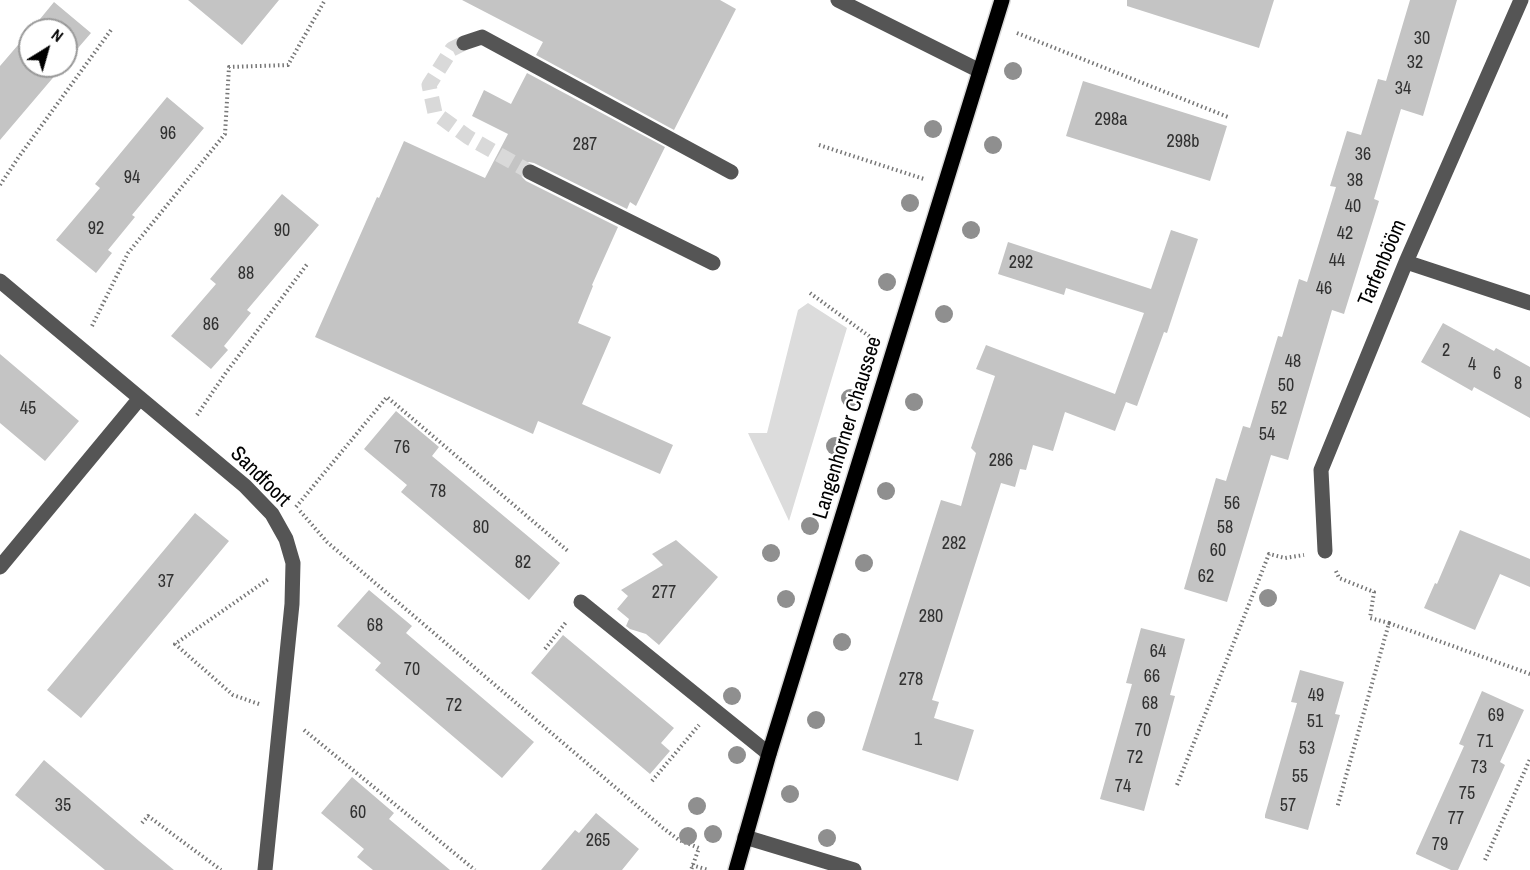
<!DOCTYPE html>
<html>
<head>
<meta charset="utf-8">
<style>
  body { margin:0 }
  #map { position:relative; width:1530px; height:870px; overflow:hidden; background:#fff; font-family:"Archivo Narrow",sans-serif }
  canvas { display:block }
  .north { position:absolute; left:18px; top:18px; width:60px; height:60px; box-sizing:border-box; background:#fff; border:2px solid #999; border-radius:50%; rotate:37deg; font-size:16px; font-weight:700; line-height:24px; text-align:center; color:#000 }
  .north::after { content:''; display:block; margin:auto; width:21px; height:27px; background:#000; clip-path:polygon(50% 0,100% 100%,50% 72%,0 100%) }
</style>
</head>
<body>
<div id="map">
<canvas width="1530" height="870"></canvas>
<div class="north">N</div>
</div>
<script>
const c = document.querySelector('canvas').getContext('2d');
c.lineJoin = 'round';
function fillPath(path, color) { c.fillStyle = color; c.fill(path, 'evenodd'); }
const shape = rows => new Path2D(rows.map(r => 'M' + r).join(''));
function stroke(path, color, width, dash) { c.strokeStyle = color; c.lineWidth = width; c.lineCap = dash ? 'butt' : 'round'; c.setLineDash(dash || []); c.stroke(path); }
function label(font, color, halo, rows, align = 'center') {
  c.font = font + ' "Archivo Narrow",sans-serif'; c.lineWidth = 4.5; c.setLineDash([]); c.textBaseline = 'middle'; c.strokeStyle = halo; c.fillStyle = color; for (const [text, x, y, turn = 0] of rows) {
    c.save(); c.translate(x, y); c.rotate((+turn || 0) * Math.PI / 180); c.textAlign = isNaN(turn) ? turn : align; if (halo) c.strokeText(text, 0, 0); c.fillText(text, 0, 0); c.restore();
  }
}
fillPath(shape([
  [808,303,847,328,789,521,748,433,767,433,798,310]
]), '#dcdcdc');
fillPath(shape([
  [188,0,279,0,242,45],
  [462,0,720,0,736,9,674,130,536,55,543,42],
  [1127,0,1274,0,1259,48,1127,6],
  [1410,0,1457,0,1423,116,1401,109,1374,199,1379,201,1344,314,1332,310,1288,460,1271,455,1227,602,1184,589,1216,478,1226,481,1243,426,1250,428,1278,336,1282,337,1299,279,1307,282,1336,187,1330,186,1347,131,1361,135,1378,79,1386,81],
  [54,2,91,33,66,62,66,30,31,30],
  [30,31,30,66,63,66,0,140,0,66],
  [527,73,665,147,636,206,630,202,627,209,534,163,529,162,524,164,520,172,522,177,526,181,618,227,592,285,593,286,578,323,611,337,582,404,673,445,660,474,538,421,533,434,315,337,377,197,379,198,404,141,485,178,508,134,472,116,484,90,511,104],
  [1083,81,1227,126,1210,181,1066,136],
  [167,97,204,128,132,215,135,217,108,250,112,253,96,273,56,240,100,188,95,184],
  [282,194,319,225,247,310,251,313,224,346,228,350,211,369,171,336,216,284,210,279],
  [1171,230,1198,239,1167,333,1164,332,1137,406,1126,402,1115,431,1065,412,1053,451,1033,445,1026,470,1020,469,1015,487,1001,483,932,700,939,702,934,718,974,730,958,781,862,750,941,500,961,506,976,453,971,448,995,376,976,369,986,345,1115,394,1144,313,1066,288,1064,295,998,274,1008,242,1151,289],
  [1443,323,1494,351,1496,348,1530,367,1530,418,1474,387,1472,391,1421,362],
  [0,354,79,421,45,461,0,423],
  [396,411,439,447,432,456,560,563,529,600,401,492,407,485,364,449],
  [195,513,229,541,81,718,47,690],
  [1460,530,1530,559,1530,587,1500,574,1475,630,1424,608,1435,583,1437,584],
  [676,540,718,577,659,645,646,634,630,629,626,626,629,619,617,609,628,596,621,590,663,565,652,554],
  [369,590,412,626,406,633,534,742,502,778,375,670,381,663,337,626],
  [1141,628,1185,639,1170,695,1175,696,1144,811,1100,799,1132,684,1126,683],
  [563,635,674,728,661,743,670,751,650,774,531,673],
  [1300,670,1344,682,1335,714,1340,715,1308,830,1265,818,1265,815,1297,703,1291,702],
  [1482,691,1524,710,1500,762,1505,765,1458,870,1451,870,1416,854,1416,853,1464,746,1459,744],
  [44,760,139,841,174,870,105,870,15,795],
  [352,777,394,813,389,819,450,870,373,870,357,857,364,849,321,813],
  [596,813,639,849,622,870,541,870,575,830,579,833]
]), '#c4c4c4');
stroke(shape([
  [464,43,452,49,429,85,435,113,468,137,530,172]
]), '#d9d9d9', 15, [15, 8]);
const major = shape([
  [736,870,769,754,1002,0]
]);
stroke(major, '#dbdbdb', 18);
stroke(shape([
  [1017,33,1228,117],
  [819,145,924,179],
  [0,185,18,158,111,30],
  [810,293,873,339],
  [92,326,128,253,225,134,229,67,288,65,325,0],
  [197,415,225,374,308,263],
  [296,507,387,397,569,552],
  [300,511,327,542,663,828,679,840,699,848,691,870],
  [1336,571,1339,578,1374,592,1370,618,1389,623,1337,808],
  [1389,623,1530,674],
  [545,649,567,621],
  [259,704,233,695,175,644,270,578],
  [304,730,475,870],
  [652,781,699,725],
  [1177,785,1269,554,1285,558,1304,555],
  [142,823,148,816,221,870],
  [1485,860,1530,759],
  [692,865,708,870]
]), '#777', 4, [1.5, 3]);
stroke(shape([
  [838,0,980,71],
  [464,43,482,37,731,172],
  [530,172,713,263],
  [1406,262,1530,303],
  [0,281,245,486,272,514,286,539,293,563,292,604,265,870],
  [1325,551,1321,470,1406,262,1521,0],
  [0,567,140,398],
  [581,602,769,754],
  [745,837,854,870]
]), '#555', 15);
stroke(major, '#000', 15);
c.fillStyle = '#8f8f8f';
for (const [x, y] of [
  [1013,71],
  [933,129],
  [993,145],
  [910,203],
  [971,230],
  [887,282],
  [944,314],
  [850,398],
  [914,402],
  [835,446],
  [886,491],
  [810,526],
  [771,553],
  [864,563],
  [1268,598],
  [786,599],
  [842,642],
  [732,696],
  [816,720],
  [737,755],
  [790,794],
  [697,806],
  [713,834],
  [688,836],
  [827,838]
]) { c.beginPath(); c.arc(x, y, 9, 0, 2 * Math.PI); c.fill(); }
label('18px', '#313131', null, [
  ["30",1422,39],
  ["32",1415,63],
  ["34",1403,89],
  ["298a",1111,120],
  ["96",168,134],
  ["298b",1183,142],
  ["287",585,145],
  ["36",1363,155],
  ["94",132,178],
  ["38",1355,181],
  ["40",1353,207],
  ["92",96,229],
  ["90",282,231],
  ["42",1345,234],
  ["44",1337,261],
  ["292",1021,263],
  ["88",246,274],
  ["46",1324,289],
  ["86",211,325],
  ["2",1446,351],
  ["48",1293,362],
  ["4",1472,365],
  ["6",1497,374],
  ["8",1518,384],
  ["50",1286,386],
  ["45",28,409],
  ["52",1279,409],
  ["54",1267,435],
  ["76",402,448],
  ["286",1001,461],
  ["78",438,492],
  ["56",1232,504],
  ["80",481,528],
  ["58",1225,528],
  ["282",954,544],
  ["60",1218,551],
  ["82",523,563],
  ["62",1206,577],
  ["37",166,582],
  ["277",664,593],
  ["280",931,617],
  ["68",375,626],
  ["64",1158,652],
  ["70",412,670],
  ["66",1152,677],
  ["278",911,680],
  ["49",1316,696],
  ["68",1150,704],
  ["72",454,706],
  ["69",1496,716],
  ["51",1315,722],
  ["70",1143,731],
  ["1",918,740],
  ["71",1485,742],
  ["53",1307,749],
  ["72",1135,758],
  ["73",1479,768],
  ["55",1300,777],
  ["74",1123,787],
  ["75",1467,794],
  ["35",63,806],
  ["57",1288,806],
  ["60",358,813],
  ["77",1456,819],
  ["265",598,841],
  ["79",1440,845]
]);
label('21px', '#000', '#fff', [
  ["Tarfenbööm",1383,263,-67],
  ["Langenhorner Chaussee",848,428,-73],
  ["Sandfoort",260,477,45]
]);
</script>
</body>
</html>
